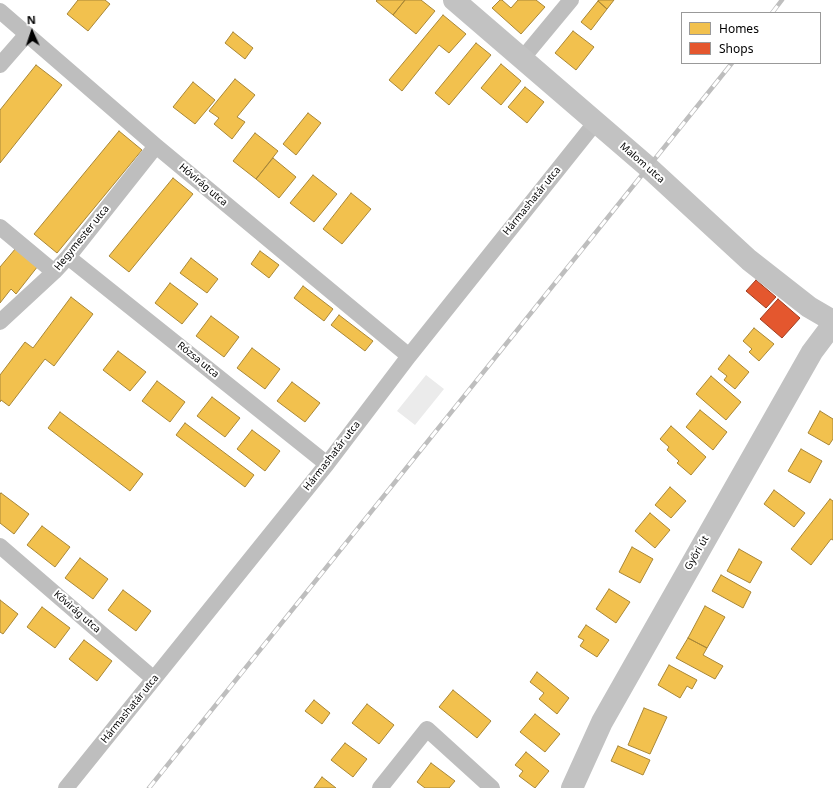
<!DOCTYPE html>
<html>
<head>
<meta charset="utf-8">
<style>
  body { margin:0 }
  #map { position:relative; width:833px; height:788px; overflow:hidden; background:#fff; font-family:"Noto Sans",sans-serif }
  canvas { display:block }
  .legend { position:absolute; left:681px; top:12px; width:140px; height:52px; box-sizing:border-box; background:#fff; border:1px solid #999; margin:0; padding:5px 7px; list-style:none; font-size:12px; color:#000 }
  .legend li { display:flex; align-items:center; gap:8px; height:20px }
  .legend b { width:20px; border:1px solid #999 }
  .north { position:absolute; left:12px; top:12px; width:40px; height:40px; -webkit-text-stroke:3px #fff; paint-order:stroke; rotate:357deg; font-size:11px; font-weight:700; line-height:16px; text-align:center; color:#000 }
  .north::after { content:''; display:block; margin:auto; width:14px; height:18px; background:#000; clip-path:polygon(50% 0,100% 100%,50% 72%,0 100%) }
</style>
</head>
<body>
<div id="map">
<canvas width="833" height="788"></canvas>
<ul class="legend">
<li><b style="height:11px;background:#f2c14e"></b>Homes</li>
<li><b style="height:11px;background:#e4572e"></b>Shops</li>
</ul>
<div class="north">N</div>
</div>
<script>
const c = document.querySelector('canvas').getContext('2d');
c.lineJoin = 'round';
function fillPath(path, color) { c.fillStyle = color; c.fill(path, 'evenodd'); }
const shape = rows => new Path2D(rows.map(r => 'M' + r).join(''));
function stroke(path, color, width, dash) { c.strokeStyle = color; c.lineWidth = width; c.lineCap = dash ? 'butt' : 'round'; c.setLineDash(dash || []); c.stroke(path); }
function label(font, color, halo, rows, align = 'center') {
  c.font = font + ' "Noto Sans",sans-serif'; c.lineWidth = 4; c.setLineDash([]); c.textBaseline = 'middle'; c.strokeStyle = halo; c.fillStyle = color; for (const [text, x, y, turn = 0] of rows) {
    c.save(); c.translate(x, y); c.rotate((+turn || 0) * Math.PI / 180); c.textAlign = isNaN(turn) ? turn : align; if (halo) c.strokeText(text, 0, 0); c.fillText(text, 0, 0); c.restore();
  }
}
fillPath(shape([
  [426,375,444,389,415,425,397,411]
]), '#ebebeb');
const homes = shape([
  [78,0,105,0,110,4,88,31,67,14,78,0],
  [377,0,405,0,393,15,376,1,377,0],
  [405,0,421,0,435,11,416,34,393,15,405,0],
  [500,0,502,0,511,8,518,0,536,0,545,7,521,34,492,8,500,0],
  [599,0,614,0,607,9,598,1,599,0],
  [598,1,607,9,591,30,581,22,598,1],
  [443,15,466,34,449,53,439,45,402,91,389,80,443,15],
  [573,31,594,47,576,70,555,53,573,31],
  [233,32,253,48,245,59,225,43,233,32],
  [476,43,491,55,449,105,435,93,476,43],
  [501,64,521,81,501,105,481,88,501,64],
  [36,65,62,85,0,163,0,110,36,65],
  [235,79,255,95,237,117,245,122,232,139,214,124,219,118,209,111,235,79],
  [193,82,215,100,195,124,173,107,193,82],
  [525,87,544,102,527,123,508,107,525,87],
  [308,113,321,123,296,155,283,144,308,113],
  [119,131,142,150,57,253,34,234,119,131],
  [255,133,278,151,256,179,233,161,255,133],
  [273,158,296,177,279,198,256,179,273,158],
  [313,175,337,194,314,222,290,203,313,175],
  [173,178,193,194,129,272,109,256,173,178],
  [351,193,371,209,342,244,323,229,351,193],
  [16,248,38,266,16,294,11,289,0,303,0,267,16,248],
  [260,251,279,265,269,278,251,264,260,251],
  [191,258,218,279,207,293,180,273,191,258],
  [170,283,198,304,182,324,155,303,170,283],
  [303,286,333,309,324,321,294,298,303,286],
  [71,297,93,314,54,366,45,359,9,406,1,400,0,402,0,375,25,342,33,348,71,297],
  [339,315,373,341,365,351,331,325,339,315],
  [211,316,239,337,224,357,196,336,211,316],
  [754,328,774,344,759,361,749,352,752,349,743,341,754,328],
  [252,348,280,369,265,389,237,368,252,348],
  [118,351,146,372,130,391,103,370,118,351],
  [729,355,749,372,735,389,724,380,727,376,718,369,729,355],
  [711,376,741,402,726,420,696,394,711,376],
  [157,381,185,402,170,422,142,401,157,381],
  [292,382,320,403,305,422,277,401,292,382],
  [212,397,240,418,225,437,197,416,212,397],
  [700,410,727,432,713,450,686,427,700,410],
  [820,411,833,419,833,439,829,445,808,433,820,411],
  [60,412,143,474,130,491,48,428,60,412],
  [185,423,254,475,245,487,176,435,185,423],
  [671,426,706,457,691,475,677,463,679,461,667,450,669,447,660,439,671,426],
  [252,430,280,451,265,471,237,449,252,430],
  [801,449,822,461,810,483,788,471,801,449],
  [670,487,686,501,671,518,655,505,670,487],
  [774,490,805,513,794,527,764,504,774,490],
  [1,493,29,514,14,534,0,523,0,494,1,493],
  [830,499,833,501,833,540,831,539,811,565,791,549,830,499],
  [650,513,670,530,655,548,635,531,650,513],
  [42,526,70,547,55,567,27,545,42,526],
  [632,547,653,559,640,583,619,572,632,547],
  [739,549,762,562,750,583,727,571,739,549],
  [80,558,108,579,93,599,65,578,80,558],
  [721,575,751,592,743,608,712,591,721,575],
  [609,589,630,602,616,623,596,609,609,589],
  [123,590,151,611,136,631,108,610,123,590],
  [0,600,18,614,3,634,0,632,0,600],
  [705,606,725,617,707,648,688,638,705,606],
  [42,607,70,628,55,648,27,627,42,607],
  [586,625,609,640,597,657,580,646,584,640,578,637,586,625],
  [688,638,707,648,703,655,723,666,715,679,676,658,688,638],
  [84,640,112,661,97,681,69,659,84,640],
  [669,665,697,680,692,689,687,686,680,698,658,685,669,665],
  [537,672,569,698,557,714,539,699,544,693,530,682,537,672],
  [453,690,491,721,477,738,439,707,453,690],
  [314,700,330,713,322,724,305,711,314,700],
  [367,704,394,725,379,744,352,723,367,704],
  [644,708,667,717,650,754,628,745,644,708],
  [535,714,560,734,545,752,520,732,535,714],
  [345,743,367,759,353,777,331,760,345,743],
  [618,746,650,760,643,775,611,761,618,746],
  [526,752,549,771,535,788,519,776,523,771,515,765,526,752],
  [431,763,455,781,449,788,425,788,417,782,431,763],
  [322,777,336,788,314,788,322,777]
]);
fillPath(homes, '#f2c14e');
stroke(homes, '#a98737', 1);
const shops = shape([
  [756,280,776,297,766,308,746,291,756,280],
  [778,299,800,318,782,338,760,319,778,299]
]);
fillPath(shops, '#e4572e');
stroke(shops, '#a03d20', 1);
stroke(shape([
  [0,11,156,146,409,356],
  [522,59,571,0],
  [0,65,27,34],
  [0,227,54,272],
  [68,257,327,464],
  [0,322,54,272,68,257,156,146],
  [0,546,154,679],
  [66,788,327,464,409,356,595,123],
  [380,788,427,729,492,788]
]), '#bebebe', 16);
stroke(shape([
  [454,0,648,167,749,260,809,307,833,321],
  [572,788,602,722,812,352,833,324]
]), '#c2c2c2', 22);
const rail = shape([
  [772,13,782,0],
  [149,788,732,63]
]);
stroke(rail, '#bebebe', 4.5);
stroke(rail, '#fff', 3, [9]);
label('10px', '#000', '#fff', [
  ["Malom utca",642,163,41],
  ["Hóvirág utca",203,185,40],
  ["Hármashatár utca",532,201,-51],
  ["Hegymester utca",82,238,-51],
  ["Rózsa utca",198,360,39],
  ["Hármashatár utca",332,456,-52],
  ["Győri út",697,553,-60],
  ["Kővirág utca",77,612,41],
  ["Hármashatár utca",130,709,-51]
]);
</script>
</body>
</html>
